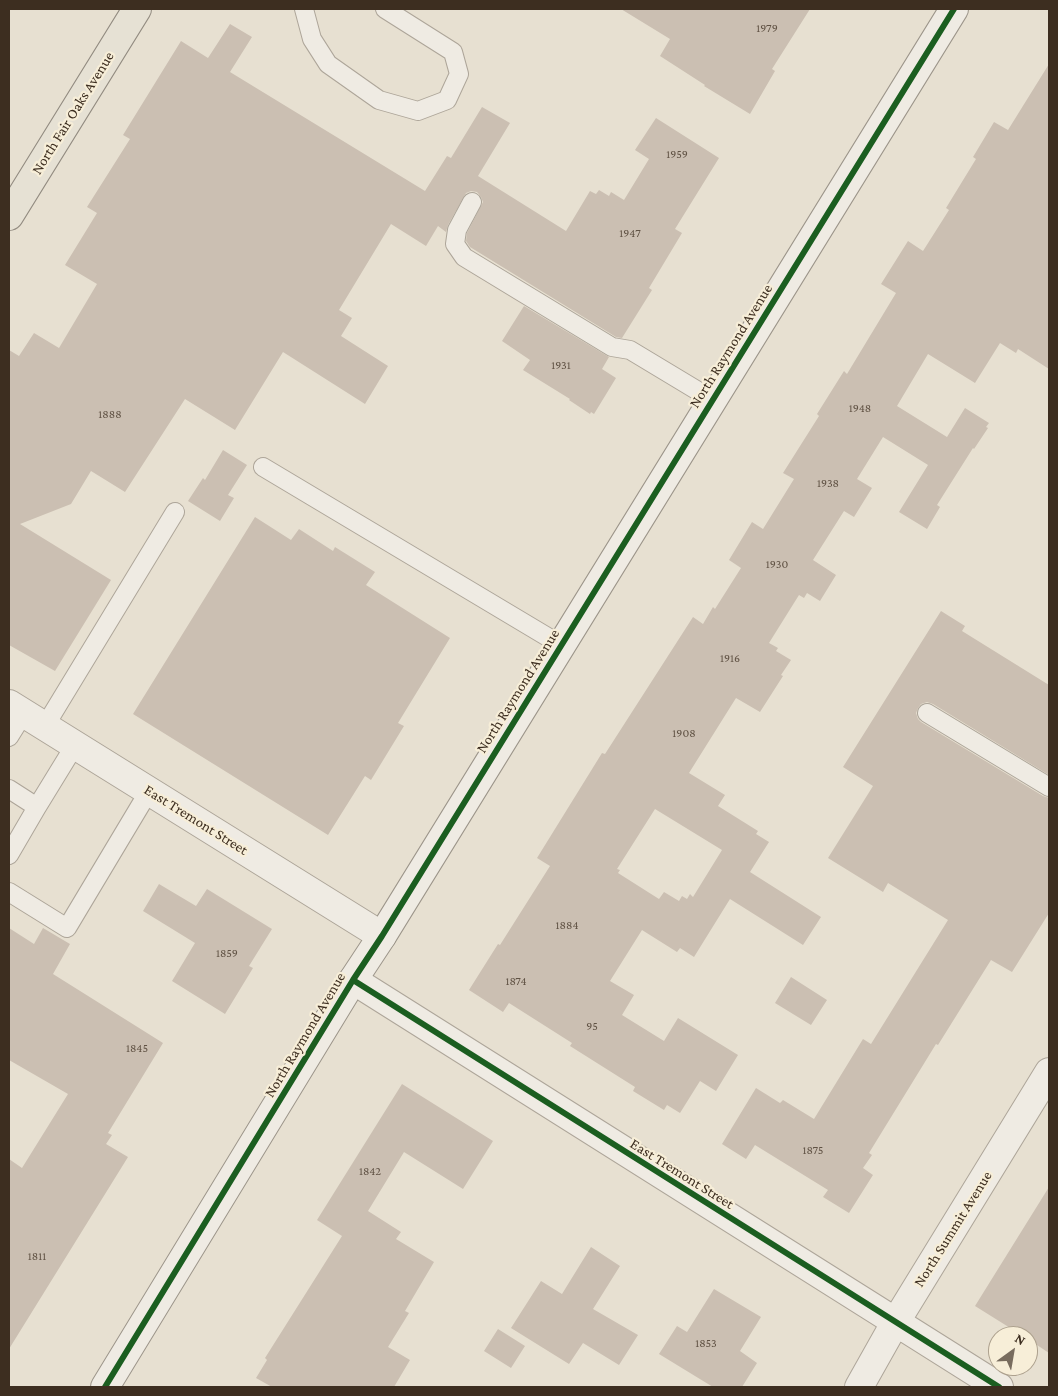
<!DOCTYPE html>
<html>
<head>
<meta charset="utf-8">
<style>
  body { margin:0 }
  #map { position:relative; width:1058px; height:1396px; overflow:hidden; background:#e7e0d1; font-family:"Crimson Pro",serif }
  canvas { display:block }
  .frame { position:absolute; inset:0; border:10px solid #3d2e20; pointer-events:none }
  .north { position:absolute; left:988px; top:1326px; width:50px; height:50px; box-sizing:border-box; background:#f7eed8; border:1px solid #ada18e; border-radius:50%; rotate:32deg; font-size:14px; font-weight:700; line-height:20px; text-align:center; color:#3d2e20 }
  .north::after { content:''; display:block; margin:auto; width:18px; height:22px; background:#786c5e; clip-path:polygon(50% 0,100% 100%,50% 72%,0 100%) }
</style>
</head>
<body>
<div id="map">
<canvas width="1058" height="1396"></canvas>
<div class="frame"></div>
<div class="north">N</div>
</div>
<script>
const c = document.querySelector('canvas').getContext('2d');
c.lineJoin = 'round';
function fillPath(path, color) { c.fillStyle = color; c.fill(path, 'evenodd'); }
const shape = rows => new Path2D(rows.map(r => 'M' + r).join(''));
function stroke(path, color, width, dash) { c.strokeStyle = color; c.lineWidth = width; c.lineCap = dash ? 'butt' : 'round'; c.setLineDash(dash || []); c.stroke(path); }
function label(font, color, halo, rows, align = 'center') {
  c.font = font + ' "Crimson Pro",serif'; c.lineWidth = 4.5; c.setLineDash([]); c.textBaseline = 'middle'; c.strokeStyle = halo; c.fillStyle = color; for (const [text, x, y, turn = 0] of rows) {
    c.save(); c.translate(x, y); c.rotate((+turn || 0) * Math.PI / 180); c.textAlign = isNaN(turn) ? turn : align; if (halo) c.strokeText(text, 0, 0); c.fillText(text, 0, 0); c.restore();
  }
}
fillPath(shape([
  [621,9,810,9,772,69,775,71,750,114,704,86,705,85,660,56,670,39],
  [230,24,252,37,230,72,425,191,447,156,451,158,482,107,510,123,478,176,566,231,590,191,596,194,599,190,609,196,611,192,624,200,649,159,635,150,656,118,719,158,675,229,682,233,649,288,652,290,622,338,616,337,470,247,466,241,467,233,483,202,481,197,477,192,471,191,466,193,448,225,446,232,438,226,426,246,391,224,339,310,352,318,341,336,388,366,365,404,283,352,235,430,185,399,125,492,91,471,71,504,20,524,111,580,55,671,9,645,9,350,19,356,34,333,59,348,97,284,65,265,97,213,87,207,130,139,123,135,181,41,208,58],
  [1049,64,1049,369,1018,349,1016,353,1000,343,975,383,928,354,897,406,947,437,965,408,989,423,986,427,988,428,974,449,973,448,937,505,940,507,927,529,899,512,928,465,883,437,857,479,872,488,854,517,844,511,813,560,836,575,820,601,807,593,804,598,799,595,769,643,778,648,776,651,791,660,781,675,783,676,760,712,736,698,689,773,725,795,718,806,758,831,756,834,769,842,750,872,821,917,803,945,730,899,694,957,680,948,677,952,642,930,610,981,634,995,622,1015,664,1041,678,1018,738,1055,716,1091,700,1081,680,1113,667,1105,664,1110,633,1091,635,1087,570,1046,572,1043,509,1003,503,1012,469,990,498,944,500,945,550,866,537,858,602,753,605,754,693,617,703,624,713,607,715,609,741,568,729,560,752,522,763,529,794,479,783,473,819,416,817,414,844,371,847,374,896,293,881,284,908,241,923,251,949,210,946,208,976,159,973,157,994,122,1008,130],
  [655,809,722,850,693,897,690,894,687,899,682,896,679,901,664,892,659,899,618,873,620,870,617,869],
  [524,306,609,357,602,369,616,378,594,414,591,412,590,414,569,400,570,399,523,370,530,360,502,341],
  [223,450,247,465,228,495,234,498,220,521,188,501,203,478,205,480],
  [255,517,291,540,299,529,333,551,335,547,375,572,366,585,450,638,398,723,404,726,371,780,365,776,328,835,133,714],
  [941,611,965,626,962,631,1049,685,1049,775,933,704,927,702,921,704,918,708,916,713,918,719,921,722,1043,796,1049,798,1049,913,1012,972,991,960,938,1045,936,1044,869,1153,872,1155,863,1168,873,1175,849,1213,823,1197,828,1190,755,1145,746,1159,722,1144,756,1088,780,1103,783,1100,814,1119,863,1039,871,1044,948,920,888,883,883,892,828,858,873,786,843,767],
  [159,884,196,906,207,889,272,929,249,966,253,968,225,1014,172,981,195,943,143,911],
  [9,928,34,944,43,928,70,944,53,974,163,1043,108,1133,112,1135,106,1144,128,1157,9,1349,9,1159,22,1168,68,1094,9,1060],
  [791,977,827,1000,811,1025,775,1003],
  [402,1084,493,1141,463,1189,404,1152,368,1211,401,1232,396,1239,434,1262,405,1311,409,1313,388,1347,410,1360,394,1387,272,1387,256,1378,267,1360,265,1358,342,1236,317,1220],
  [1049,1187,1049,1353,1028,1339,1028,1336,1023,1336,975,1306],
  [591,1247,620,1266,593,1309,638,1335,619,1365,583,1343,569,1364,511,1328,541,1281,562,1294],
  [714,1289,761,1317,740,1351,757,1363,742,1387,713,1387,659,1354,677,1326,687,1332],
  [498,1329,525,1346,511,1368,484,1351]
]), '#cbbfb2');
const lane = shape([
  [304,9,312,39,328,64,379,100,418,111,447,100,459,74,453,52,385,9],
  [472,202,457,230,455,244,464,257,612,347,630,350,713,400],
  [263,467,561,645],
  [927,713,1049,787],
  [45,726,175,512],
  [9,737,24,713],
  [9,789,37,807,75,745],
  [9,855,37,807],
  [9,892,67,928,149,791]
]);
const street = shape([
  [9,704,382,936],
  [353,980,999,1387],
  [859,1387,895,1323,1049,1072]
]);
const secondary = shape([
  [105,1387,353,980,382,936,954,9]
]);
const primary = shape([
  [9,216,137,9]
]);
stroke(lane, '#ada599', 20);
stroke(street, '#ada599', 30);
stroke(secondary, '#9c958a', 30);
stroke(primary, '#928b80', 30);
stroke(lane, '#efebe3', 18);
stroke(street, '#efebe3', 28);
stroke(secondary, '#efebe3', 28);
stroke(primary, '#e6e1d4', 28);
stroke(shape([
  [353,980,999,1387],
  [105,1387,353,980,382,936,954,9]
]), '#1b5e20', 6);
label('12px', '#605244', null, [
  ["1979",767,28],
  ["1959",677,154],
  ["1947",630,233],
  ["1931",561,365],
  ["1948",860,408],
  ["1888",110,414],
  ["1938",828,483],
  ["1930",777,564],
  ["1916",730,658],
  ["1908",684,733],
  ["1884",567,925],
  ["1859",227,953],
  ["1874",516,981],
  ["95",592,1026],
  ["1845",137,1048],
  ["1875",813,1150],
  ["1842",370,1171],
  ["1811",37,1256],
  ["1853",706,1343]
]);
label('15px', '#3d2e20', '#f7eed8', [
  ["North Fair Oaks Avenue",73,113,-58],
  ["North Raymond Avenue",731,346,-58],
  ["North Raymond Avenue",518,691,-58],
  ["East Tremont Street",196,820,32],
  ["North Raymond Avenue",305,1035,-59],
  ["East Tremont Street",682,1174,32],
  ["North Summit Avenue",953,1229,-58]
]);
</script>
</body>
</html>
